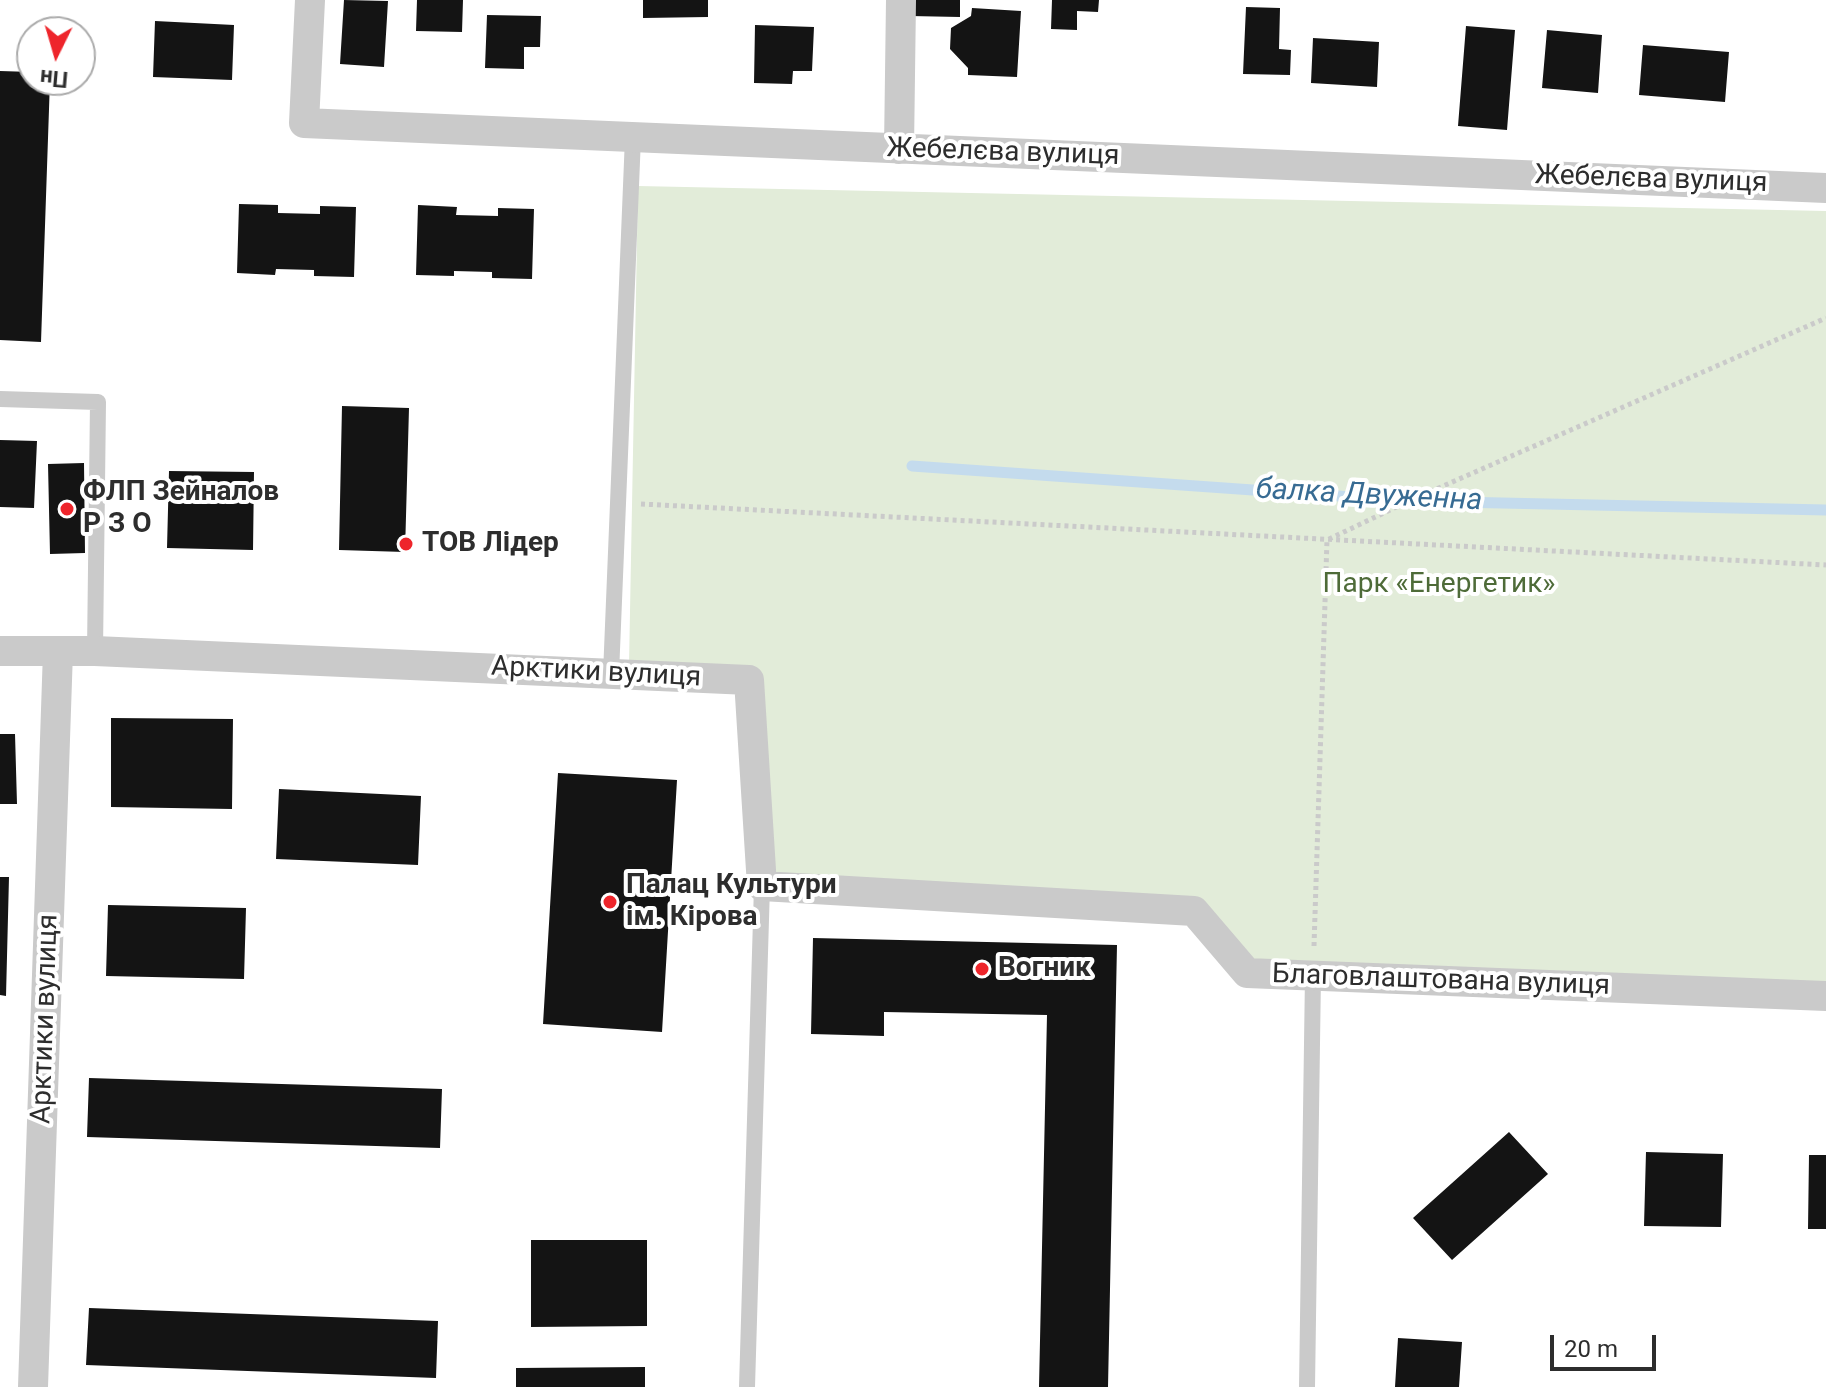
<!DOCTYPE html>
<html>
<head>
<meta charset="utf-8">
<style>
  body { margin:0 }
  #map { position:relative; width:1826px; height:1387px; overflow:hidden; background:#fff; font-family:Roboto,sans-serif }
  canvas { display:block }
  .north { position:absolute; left:16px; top:16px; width:80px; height:80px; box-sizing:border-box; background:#fff; border:2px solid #ababab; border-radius:50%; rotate:185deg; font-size:22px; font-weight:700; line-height:32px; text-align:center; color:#2d2d2d }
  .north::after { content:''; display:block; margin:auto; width:28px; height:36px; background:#ee252b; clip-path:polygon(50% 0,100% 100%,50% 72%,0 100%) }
  .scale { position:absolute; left:1550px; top:1335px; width:106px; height:36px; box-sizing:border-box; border:4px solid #2d2d2d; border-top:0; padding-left:10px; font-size:24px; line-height:28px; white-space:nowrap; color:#2d2d2d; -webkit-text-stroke:6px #fff; paint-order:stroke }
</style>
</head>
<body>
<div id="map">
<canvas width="1826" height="1387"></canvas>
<div class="north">Пн</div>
<div class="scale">20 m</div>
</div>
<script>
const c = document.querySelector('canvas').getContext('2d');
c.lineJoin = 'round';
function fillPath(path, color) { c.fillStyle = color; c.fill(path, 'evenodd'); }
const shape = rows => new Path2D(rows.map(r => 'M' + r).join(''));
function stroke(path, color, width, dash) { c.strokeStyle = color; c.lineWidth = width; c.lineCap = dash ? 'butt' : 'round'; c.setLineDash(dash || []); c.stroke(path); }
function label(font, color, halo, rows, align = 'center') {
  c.font = font + ' Roboto,sans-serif'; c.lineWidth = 8; c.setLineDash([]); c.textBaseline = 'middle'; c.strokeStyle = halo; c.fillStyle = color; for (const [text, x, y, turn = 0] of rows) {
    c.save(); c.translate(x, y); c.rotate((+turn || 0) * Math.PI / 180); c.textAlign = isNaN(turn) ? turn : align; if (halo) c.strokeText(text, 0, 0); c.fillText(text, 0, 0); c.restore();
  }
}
fillPath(shape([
  [638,186,1826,211,1826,983,1254,961,1201,903,772,877,757,672,629,665]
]), '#e2ecd9');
stroke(shape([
  [912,466,1409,501,1826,510]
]), '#c4dbed', 11);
fillPath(shape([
  [344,0,388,1,384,67,340,64],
  [417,0,463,0,462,32,416,31],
  [643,0,708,0,708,17,643,18],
  [910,0,960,0,960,17,910,16],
  [1052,0,1099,0,1098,12,1077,11,1077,30,1051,29],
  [1246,7,1280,8,1279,49,1291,50,1290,75,1243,74],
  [972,8,1021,11,1017,77,968,75,968,68,950,49,951,28,971,16],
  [487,15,541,16,540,47,524,47,524,69,485,68],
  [155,21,234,25,232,80,153,77],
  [755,25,814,27,812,71,793,71,792,84,754,83],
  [1466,26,1515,30,1507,130,1458,126],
  [1547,30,1602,35,1598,93,1542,88],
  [1313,38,1379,42,1377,87,1311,83],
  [1643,45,1729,52,1725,102,1639,95],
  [0,71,32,72,32,80,50,80,41,342,0,340],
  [239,204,278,205,278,213,320,214,320,206,356,207,354,277,314,276,314,270,276,269,275,275,237,273],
  [418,205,457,207,456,215,498,216,498,208,534,209,532,279,492,278,492,272,454,271,454,276,416,275],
  [342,406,409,408,405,552,339,550],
  [0,440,37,441,34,508,0,507],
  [84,463,85,553,50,554,48,464],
  [169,471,254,472,253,550,167,548],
  [111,718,233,719,232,809,111,807],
  [0,734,15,734,17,804,0,804],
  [558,773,677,780,662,1032,543,1024],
  [279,789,421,796,418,865,276,859],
  [0,877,9,877,6,996,0,995],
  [108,905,246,908,244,979,106,976],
  [813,938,1117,945,1108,1387,1039,1387,1047,1015,884,1012,884,1036,811,1034],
  [89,1078,442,1089,440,1148,87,1137],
  [1509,1132,1548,1174,1452,1260,1413,1218],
  [1646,1152,1723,1154,1721,1227,1644,1226],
  [1809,1155,1826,1155,1826,1229,1808,1229],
  [531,1240,647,1240,647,1326,531,1327],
  [89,1308,438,1321,436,1378,86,1365],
  [1398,1338,1462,1342,1459,1387,1395,1387],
  [645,1367,645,1387,516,1387,516,1368]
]), '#141414');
stroke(shape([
  [641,504,1826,565],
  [1314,946,1327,540,1409,501,1826,318]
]), '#cacaca', 5, [4, 4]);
stroke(shape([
  [0,399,98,402,95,651],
  [611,674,633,137],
  [747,1387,762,886],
  [1307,1387,1313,975]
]), '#cacaca', 16);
stroke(shape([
  [310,0,304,123,1826,188],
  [899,149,901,0],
  [0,651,95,651,749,680,762,886,1194,911,1247,973,1826,996],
  [33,1387,58,651]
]), '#cacaca', 30);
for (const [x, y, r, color] of [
  [67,509,8,"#ee252b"],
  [406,544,8,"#ee252b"],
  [610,902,8,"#ee252b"],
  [982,969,8,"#ee252b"]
]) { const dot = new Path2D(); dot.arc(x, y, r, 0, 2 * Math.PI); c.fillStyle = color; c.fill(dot); stroke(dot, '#fff', 3); }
label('28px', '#2d2d2d', '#fff', [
  ["Жебелєва вулиця",1003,153,2],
  ["Жебелєва вулиця",1651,180,2],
  ["Арктики вулиця",596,673,3],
  ["Благовлаштована вулиця",1441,981,2],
  ["Арктики вулиця",46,1019,-88]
]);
label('bold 28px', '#2d2d2d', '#fff', [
  ["ФЛП Зейналов",83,493],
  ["Р З О",83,525],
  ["ТОВ Лідер",422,544],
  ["Палац Культури",626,886],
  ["ім. Кірова",626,918],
  ["Вогник",998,969]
], 'left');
label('28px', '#4e6b38', '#fff', [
  ["Парк «Енергетик»",1439,585]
]);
label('italic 30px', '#376b93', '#fff', [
  ["балка Двуженна",1369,496,3]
]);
</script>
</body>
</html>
